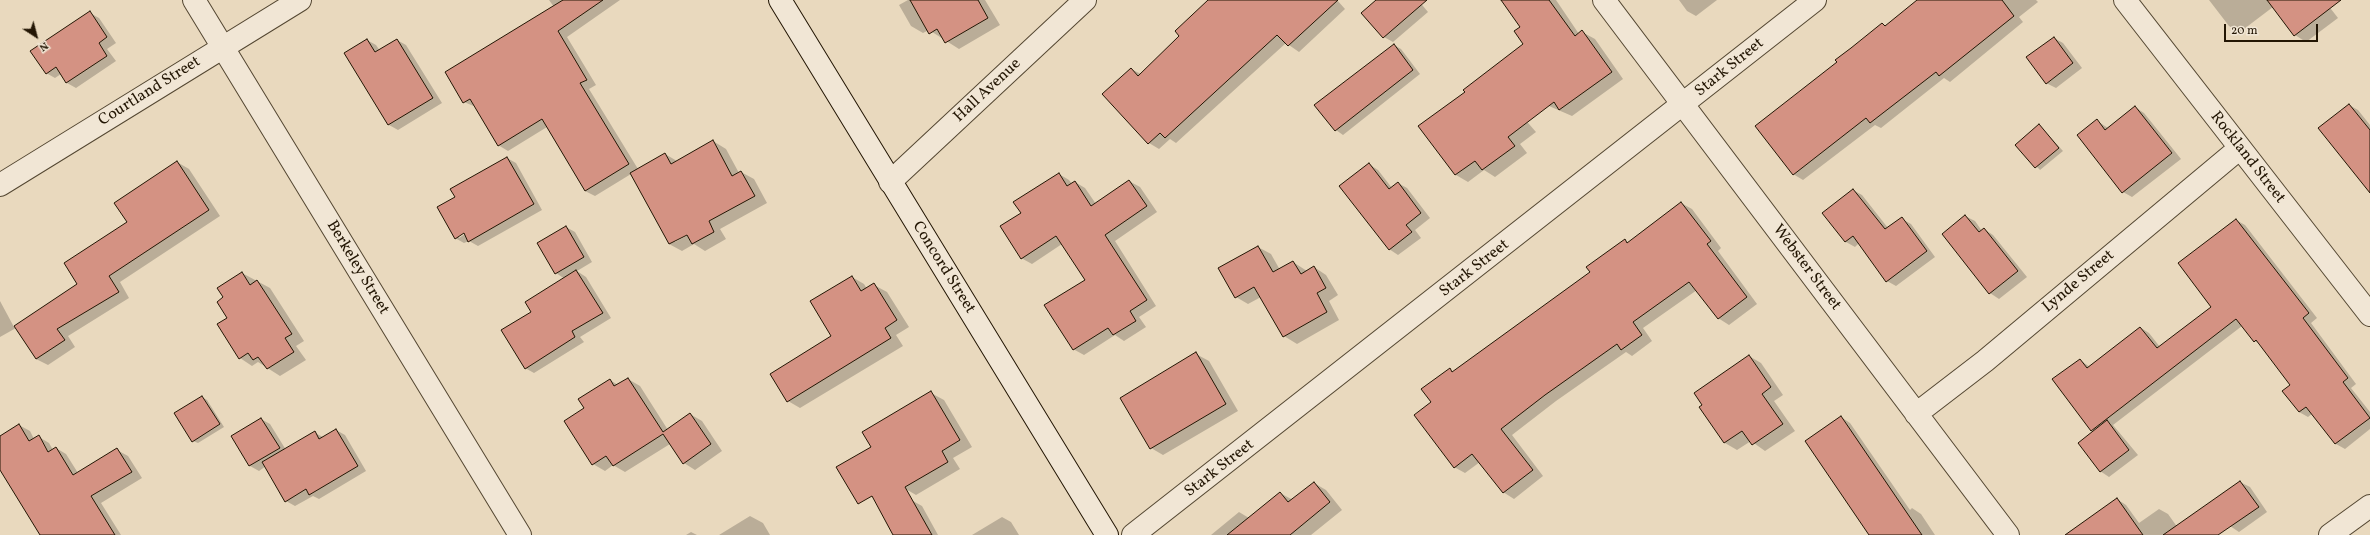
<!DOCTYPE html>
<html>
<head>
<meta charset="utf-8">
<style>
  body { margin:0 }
  #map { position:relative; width:2370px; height:535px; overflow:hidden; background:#e9d9be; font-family:Vollkorn,serif }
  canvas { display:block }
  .north { position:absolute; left:16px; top:16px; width:40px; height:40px; -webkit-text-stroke:3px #f1e6d5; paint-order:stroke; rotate:144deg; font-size:11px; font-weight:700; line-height:16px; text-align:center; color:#231604 }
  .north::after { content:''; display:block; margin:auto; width:14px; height:18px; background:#231604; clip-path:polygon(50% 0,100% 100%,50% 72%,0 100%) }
  .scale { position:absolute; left:2224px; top:24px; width:94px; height:18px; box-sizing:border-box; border:2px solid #231604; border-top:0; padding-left:5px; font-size:12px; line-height:14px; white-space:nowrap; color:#231604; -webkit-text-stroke:3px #f1e6d5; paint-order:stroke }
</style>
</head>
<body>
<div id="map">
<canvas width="2370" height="535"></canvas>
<div class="north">N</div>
<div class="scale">20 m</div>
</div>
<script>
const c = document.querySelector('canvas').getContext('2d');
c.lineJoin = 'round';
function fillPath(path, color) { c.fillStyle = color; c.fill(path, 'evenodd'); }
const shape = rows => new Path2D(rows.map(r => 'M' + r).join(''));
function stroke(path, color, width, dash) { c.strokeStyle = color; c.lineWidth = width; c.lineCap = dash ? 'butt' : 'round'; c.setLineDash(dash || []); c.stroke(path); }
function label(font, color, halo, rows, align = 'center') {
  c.font = font + ' Vollkorn,serif'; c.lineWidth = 3.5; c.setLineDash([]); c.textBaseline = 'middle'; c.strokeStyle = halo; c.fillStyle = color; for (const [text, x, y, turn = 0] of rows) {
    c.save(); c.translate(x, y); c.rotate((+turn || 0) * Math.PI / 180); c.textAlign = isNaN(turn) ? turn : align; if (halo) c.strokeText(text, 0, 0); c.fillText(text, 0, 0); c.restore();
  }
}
fillPath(shape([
  [549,0,620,0,567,37,596,85,589,89,638,169,665,154,677,161,713,141,726,149,739,173,741,172,754,179,767,203,720,229,726,239,705,251,694,244,682,251,669,244,631,174,595,196,585,191,547,127,508,151,498,145,476,107,464,102,554,7],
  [692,233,675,242,675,240],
  [908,0,985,0,1000,25,959,49,929,30,923,33,911,26,899,5],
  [1208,0,1337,0,1345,9,1299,52,1286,43,1176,143,1170,139,1159,149,1149,143,1131,69,1141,74,1181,36],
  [1378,0,1418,0,1428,12,1393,42,1384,37],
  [1502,0,1556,0,1579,34,1582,32,1595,39,1623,79,1572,116,1549,106,1525,44,1522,28],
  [1679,0,1717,0,1696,16,1687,11],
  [1919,0,2036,0,2038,2,2019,17,2023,22,1950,82,1944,78,1881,128,1875,125,1803,180,1793,174,1886,27],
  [2209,0,2324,0,2338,18,2306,42,2295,35,2273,7,2240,32,2229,26],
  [90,13,99,18,116,43,107,49,116,61,76,88,67,83,61,74,55,78,46,73],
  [2054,38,2063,43,2082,68,2056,88,2046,83],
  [367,40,376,45,380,51,397,40,406,45,442,103,398,130,389,125,345,54],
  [1394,45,1401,49,1420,74,1343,135,1336,130],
  [1494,84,1536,132,1520,144,1527,153,1495,177,1484,170,1468,182,1456,175,1420,126],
  [2349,105,2358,110,2370,125,2370,186],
  [2135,107,2144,113,2181,159,2132,197,2123,192,2097,121,2108,128],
  [2039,125,2063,151,2040,170,2016,145],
  [507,158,516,163,542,210,478,246,469,241,464,243,455,238,457,197],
  [467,230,468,232,459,238,459,235],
  [177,162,189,169,220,216,120,282,129,298,68,336,75,347,48,365,36,359,16,328,0,337,0,301,14,327,78,285],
  [1369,164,1378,170,1392,188,1398,183,1407,188,1430,218,1415,230,1421,238,1398,255,1389,249],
  [1059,174,1069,180,1072,184,1075,182,1085,188,1096,204,1129,181,1140,187,1157,212,1115,241,1156,306,1139,317,1146,327,1124,341,1115,335,1084,355,1073,349,1086,280,1062,244,1032,264,1021,258,1022,214],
  [1853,190,1862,195,1888,228,1902,219,1911,224,1935,257,1896,286,1887,281,1859,243,1855,247,1846,242,1824,213],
  [1681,203,1692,209,1721,248,1718,251,1757,304,1729,325,1718,318,1697,290,1643,328,1652,341,1632,356,1626,352,1556,401,1512,435,1543,476,1514,499,1503,492,1480,462,1465,473,1454,467,1432,402,1450,370,1454,372,1591,272,1625,240,1629,243],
  [1965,216,1975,221,1982,231,1984,229,1993,235,2027,277,1999,299,1990,293,1943,234],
  [2236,220,2245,225,2317,318,2311,323,2356,384,2351,388,2370,412,2370,429,2345,449,2336,444,2313,413,2308,417,2299,412,2292,385,2261,344,2254,341,2242,326,2113,425,2138,455,2109,477,2100,471,2080,360,2090,367,2141,328,2149,333,2160,347,2213,308],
  [566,227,575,232,592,262,577,271,586,277,611,318,580,337,584,342,534,373,525,368,532,312,565,279,556,273],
  [1258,247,1271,254,1280,270,1293,262,1307,271,1314,267,1326,275,1338,295,1329,301,1339,320,1297,344,1284,336,1261,297,1248,304,1236,297],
  [242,273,270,288,304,341,296,346,306,360,280,376,258,362,252,366,240,358,225,298],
  [852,277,864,284,867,289,874,285,887,292,909,327,896,335,903,346,800,408,788,401,832,336],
  [1196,354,1209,361,1238,411,1163,455,1151,448],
  [1749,356,1761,363,1783,395,1774,401,1795,431,1765,451,1751,441,1737,450,1725,443,1701,407],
  [628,379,640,386,668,430,690,414,702,421,722,451,695,470,684,463,670,444,625,472,613,465,605,471,593,464,585,409,610,380,618,385],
  [931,393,944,400,972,447,953,458,960,469,916,495,904,488,872,448],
  [202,397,207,400,224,427,198,443,193,441],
  [1841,417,1850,423,1910,510,1912,508,1921,514,1935,535,1870,535],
  [261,419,270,424,286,450,315,433,323,437,336,430,345,435,366,471,319,499,313,496,295,506,286,501,266,466,259,471,250,466,233,436],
  [19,425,30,431,34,439,39,437,49,443,53,450,56,448,66,454,78,473,117,450,128,456,142,478,101,503,121,535,40,535,0,468,0,437],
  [2240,482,2250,487,2267,512,2239,532,2230,526],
  [1314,483,1326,490,1342,510,1311,535,1211,535,1239,512,1249,518,1280,493,1293,500],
  [2117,499,2126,505,2139,523,2159,509,2168,514,2183,535,2097,535],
  [913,501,922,506,938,535,894,535],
  [750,516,763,523,770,535,719,535],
  [1002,517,1011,522,1019,535,972,535],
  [691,532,697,535,686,535]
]), '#0003');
const building = shape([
  [563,0,603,0,558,31,587,80,580,83,629,164,585,191,542,119,498,146,470,99,463,103,445,72,563,0],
  [910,0,978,0,988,18,945,43,937,29,929,34,910,0],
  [1208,0,1338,0,1288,46,1277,35,1165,138,1160,133,1148,144,1102,94,1131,68,1138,76,1179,36,1175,31,1208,0],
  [1376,0,1427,0,1383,38,1361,13,1376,0],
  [1501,0,1549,0,1575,36,1582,30,1612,72,1559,110,1554,102,1508,137,1515,146,1482,170,1475,161,1455,175,1418,126,1465,92,1463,90,1523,44,1514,31,1520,27,1501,0],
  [1917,0,2002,0,2014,16,1939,76,1936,72,1870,123,1866,118,1793,175,1755,126,1837,62,1835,60,1851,48,1882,23,1885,26,1917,0],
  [2267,0,2341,0,2294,36,2267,0],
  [90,11,107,37,99,43,107,56,66,83,56,67,46,74,30,51,90,11],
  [2054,37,2073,63,2046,84,2026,57,2054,37],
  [367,39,375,52,397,39,433,98,388,125,344,53,367,39],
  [1394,44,1413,70,1335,131,1314,105,1394,44],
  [2349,104,2370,130,2370,193,2318,128,2349,104],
  [2135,106,2172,153,2122,193,2077,135,2097,119,2105,130,2135,106],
  [2039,124,2059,148,2035,168,2015,145,2039,124],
  [713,140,732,176,741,171,755,196,709,221,714,232,692,244,687,235,669,244,630,173,665,153,671,164,713,140],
  [507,157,534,204,468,242,464,233,455,239,437,207,455,197,450,189,507,157],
  [177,161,209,210,109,276,119,292,57,329,65,340,36,359,14,326,77,284,64,263,127,222,114,203,177,161],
  [1369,163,1389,189,1398,182,1421,213,1406,225,1412,232,1389,250,1339,186,1369,163],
  [1059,173,1067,186,1075,181,1091,206,1129,180,1147,206,1105,235,1147,300,1130,311,1136,321,1113,335,1108,328,1073,350,1044,305,1085,280,1056,236,1021,259,1000,226,1021,213,1013,202,1059,173],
  [1853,189,1885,229,1902,217,1927,251,1886,282,1853,236,1845,242,1822,213,1853,189],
  [1681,202,1711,241,1707,244,1747,297,1718,319,1689,282,1633,322,1642,335,1621,350,1617,344,1545,395,1501,429,1533,470,1503,493,1472,454,1454,468,1414,415,1431,402,1421,389,1450,368,1452,372,1590,272,1586,267,1625,239,1627,243,1681,202],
  [1965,215,1979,232,1984,228,2018,271,1989,294,1942,234,1965,215],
  [2236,219,2309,313,2303,318,2348,378,2343,382,2370,418,2335,444,2306,407,2299,412,2282,391,2290,385,2256,340,2254,342,2236,319,2091,431,2052,379,2080,359,2087,368,2140,327,2157,348,2211,307,2178,263,2236,219],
  [566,226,584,257,555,274,537,243,566,226],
  [1258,246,1273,272,1293,261,1301,274,1314,266,1326,288,1317,293,1327,312,1283,337,1254,287,1235,298,1218,268,1258,246],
  [576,270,603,313,572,331,575,337,525,369,501,330,531,312,525,302,576,270],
  [242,272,250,285,257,280,292,334,285,338,294,352,267,369,258,357,253,360,248,353,239,359,217,324,227,318,217,302,223,297,217,288,242,272],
  [852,276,861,291,874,283,897,320,885,328,891,338,787,402,770,374,831,336,810,301,852,276],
  [1196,352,1226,404,1150,449,1120,398,1196,352],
  [1749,355,1771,387,1762,394,1783,424,1752,445,1742,431,1724,443,1699,407,1702,405,1694,393,1749,355],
  [628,378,663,432,690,413,711,444,683,464,663,434,613,466,606,456,592,465,564,421,584,408,578,399,610,379,614,386,628,378],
  [931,391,960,440,942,451,948,462,905,487,932,535,893,535,872,496,858,504,836,467,871,447,862,432,931,391],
  [202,396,220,424,192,442,174,413,202,396],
  [1841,416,1922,535,1869,535,1805,441,1841,416],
  [261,418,280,448,249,466,231,436,261,418],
  [2107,420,2129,450,2100,472,2078,443,2107,420],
  [19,424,29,441,39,435,48,452,56,447,73,475,117,448,132,472,91,496,115,535,40,535,0,470,0,436,19,424],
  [336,429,358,466,309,495,306,489,285,502,262,462,315,431,319,439,336,429],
  [2240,481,2259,507,2218,535,2163,535,2240,481],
  [1314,482,1330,502,1290,535,1227,535,1280,492,1288,502,1314,482],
  [2117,498,2143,535,2065,535,2117,498]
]);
fillPath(building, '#d49283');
stroke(building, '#231604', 1);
const minor = shape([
  [194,0,520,535],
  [1604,0,2008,535],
  [2125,0,2370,315],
  [890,182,1085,0],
  [0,185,300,0],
  [1916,414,1985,361,2240,148],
  [1133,535,1815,0],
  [2330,535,2370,506]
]);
const secondary = shape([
  [780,0,1107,535]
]);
stroke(minor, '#544732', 24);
stroke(secondary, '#231604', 24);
stroke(minor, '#f1e6d5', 22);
stroke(secondary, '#f1e6d5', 22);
label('16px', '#231604', '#f1e6d5', [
  ["Stark Street",1730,68,-39],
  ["Hall Avenue",988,91,-43],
  ["Courtland Street",150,92,-32],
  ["Rockland Street",2247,158,52],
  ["Berkeley Street",357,268,59],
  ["Concord Street",943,268,58],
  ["Webster Street",1806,268,53],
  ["Stark Street",1475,269,-38],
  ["Lynde Street",2079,282,-40],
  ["Stark Street",1220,469,-38]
]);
</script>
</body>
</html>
